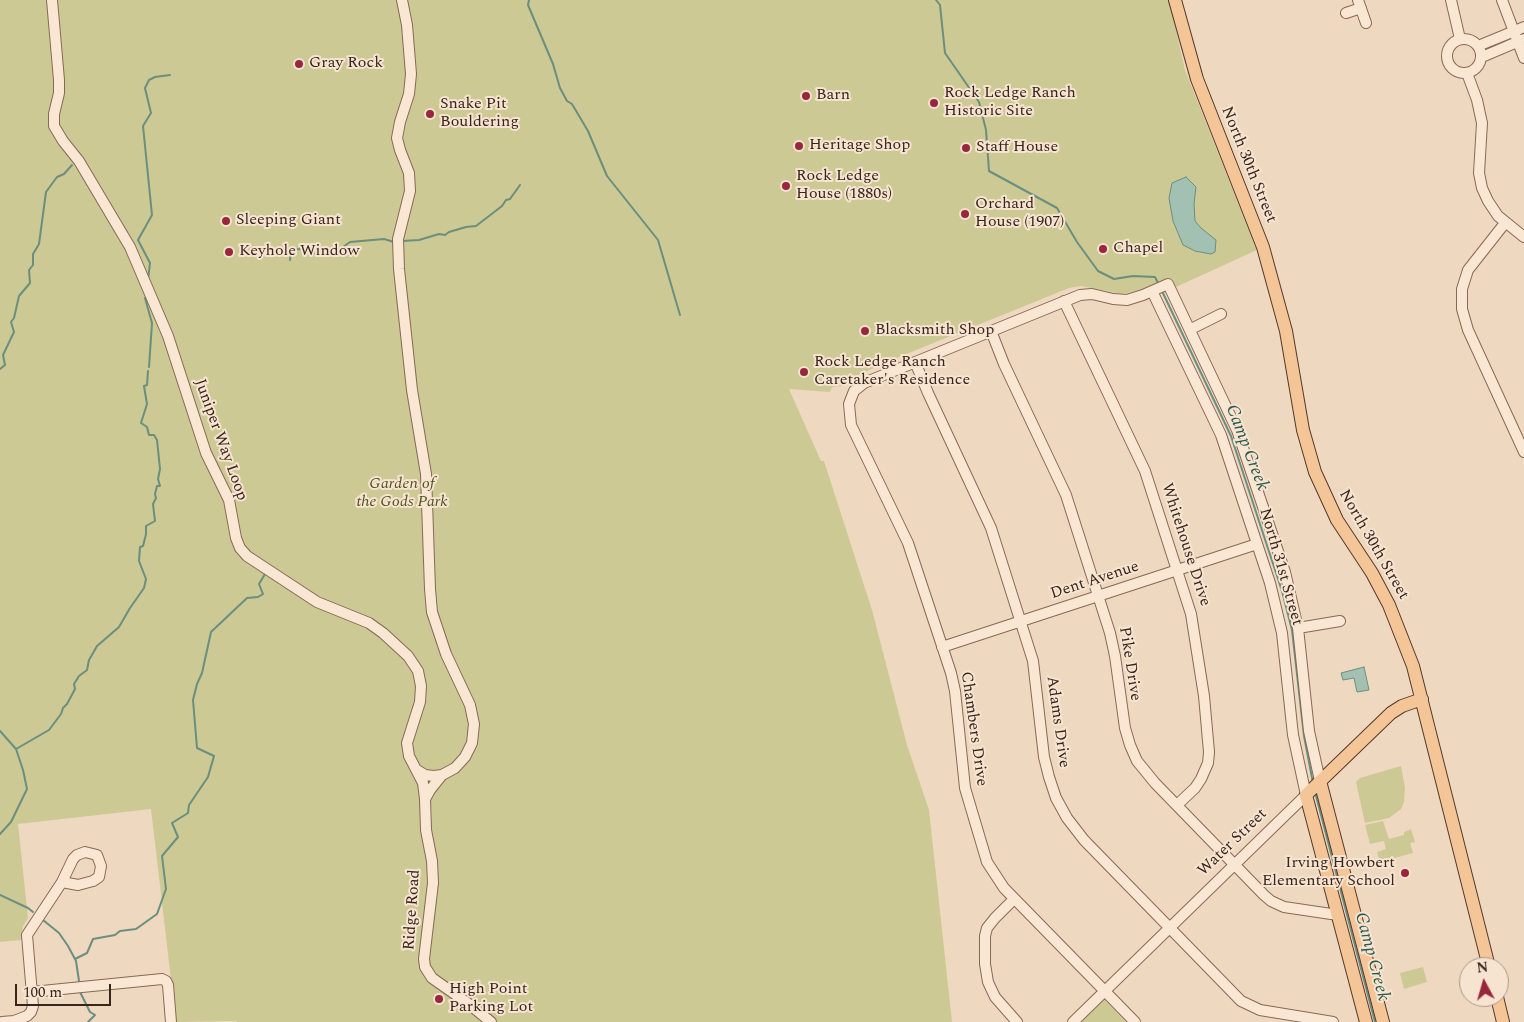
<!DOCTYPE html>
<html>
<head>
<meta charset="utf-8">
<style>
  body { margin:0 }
  #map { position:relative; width:1524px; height:1022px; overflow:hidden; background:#efd8c0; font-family:Spectral,serif }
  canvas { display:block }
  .north { position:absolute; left:1459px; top:957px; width:50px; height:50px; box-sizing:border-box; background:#f6e4d0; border:1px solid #aa9788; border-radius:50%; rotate:354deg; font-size:14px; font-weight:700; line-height:20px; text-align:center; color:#37241c }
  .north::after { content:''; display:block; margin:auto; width:18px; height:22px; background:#99263c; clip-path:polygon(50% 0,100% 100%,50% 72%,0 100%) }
  .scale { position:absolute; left:15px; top:984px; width:96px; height:22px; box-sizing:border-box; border:2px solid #37241c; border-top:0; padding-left:6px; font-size:15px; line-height:18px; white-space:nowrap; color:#37241c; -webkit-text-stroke:4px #f6e4d0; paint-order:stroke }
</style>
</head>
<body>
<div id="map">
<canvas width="1524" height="1022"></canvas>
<div class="north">N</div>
<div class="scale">100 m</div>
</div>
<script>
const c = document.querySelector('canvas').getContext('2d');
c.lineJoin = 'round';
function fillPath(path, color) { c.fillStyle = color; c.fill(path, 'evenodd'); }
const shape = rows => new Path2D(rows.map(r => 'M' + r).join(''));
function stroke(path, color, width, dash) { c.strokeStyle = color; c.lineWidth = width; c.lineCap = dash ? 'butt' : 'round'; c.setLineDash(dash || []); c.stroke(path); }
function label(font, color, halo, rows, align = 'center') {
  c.font = font + ' Spectral,serif'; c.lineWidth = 4; c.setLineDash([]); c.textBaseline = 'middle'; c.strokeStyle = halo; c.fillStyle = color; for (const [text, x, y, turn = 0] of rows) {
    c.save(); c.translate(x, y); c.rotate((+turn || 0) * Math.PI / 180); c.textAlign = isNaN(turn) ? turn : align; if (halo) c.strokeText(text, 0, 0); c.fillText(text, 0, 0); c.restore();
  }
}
fillPath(shape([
  [0,0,1169,0,1185,70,1257,250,1176,287,1172,280,1168,278,1142,290,1121,294,1081,286,1069,288,899,357,858,375,849,383,845,380,842,386,832,387,830,392,789,389,821,461,824,461,872,610,907,745,929,810,952,1022,237,1022,237,1021,176,1022,151,809,18,824,28,918,23,926,21,940,0,942],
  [1401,766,1405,788,1404,802,1401,809,1389,818,1365,823,1356,782,1360,778],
  [1383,821,1389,839,1404,835,1404,832,1411,829,1415,842,1410,843,1413,853,1380,862,1377,852,1386,849,1384,841,1370,844,1365,825],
  [1423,967,1427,982,1404,989,1400,973],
  [1104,999,1126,1022,1080,1022]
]), '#cdc994');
const water = shape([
  [1186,177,1196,187,1194,204,1195,221,1201,228,1216,240,1215,252,1211,254,1195,251,1183,245,1173,221,1169,198,1172,183,1186,177],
  [1364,667,1369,690,1357,692,1354,678,1343,680,1341,673,1364,667]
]);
fillPath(water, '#a3c1b2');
stroke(water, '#6a8f7f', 1);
stroke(shape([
  [529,0,528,5,553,64,560,88,567,101,572,104,588,131,607,176,658,240,680,315],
  [936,0,940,5,945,53,979,102,986,130,989,171,1057,208,1077,242,1098,271,1114,279,1133,276,1155,277,1159,285],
  [402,241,419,240,439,234,445,235,449,232,466,227,476,226,502,206,506,200,510,199,520,185],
  [290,260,291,250,300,249,315,254,336,252,350,242,384,239,394,242],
  [148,280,150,263,138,240,152,215,143,126,151,113,145,88,149,80,155,77,170,75],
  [1162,291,1231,436,1282,591,1292,630,1304,736,1313,783],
  [145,298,152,323,149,367],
  [0,369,5,365,3,355,14,332,11,322,14,318,19,296,30,283,29,270,33,265,33,254,39,244,46,192,57,177,64,174,72,165],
  [0,731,16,749,23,770,27,789,11,822,0,834],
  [16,749,49,730,61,714,63,708,67,704,75,689,74,684,79,676,87,670,89,660,97,646,119,627,130,608,144,588,146,579,139,561,140,547,143,546,146,534,146,526,155,521,153,504,156,498,155,494,157,486,160,486,158,479,160,469,157,440,154,435,149,435,147,427,141,423,147,404,144,386,147,385,148,371],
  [1315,792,1375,1022],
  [0,895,28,908,33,912],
  [43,920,59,933,68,946,76,961,79,981],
  [75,959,87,953,93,939,115,935,120,931,136,929,157,914,166,889,162,856,178,837,172,823,188,813,189,805,208,777,214,756,197,748,193,700,197,684,202,673,211,632,247,598,258,597,263,594,259,584,265,574],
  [80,992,90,1012,95,1015,88,1022]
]), '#6a8f7f', 2);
const minor = shape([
  [52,0,59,80,59,93,54,114,54,126,63,141,79,161,130,247,168,336,206,453,229,500,236,538,240,548,247,556,317,602,369,623,383,633,408,656,418,671,421,686,420,702,407,743,409,756,423,783,425,799,426,830,432,861,433,883,424,959,425,967,432,978,469,1004,491,1022],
  [402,0,407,25,411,74,409,94,400,122,397,138,400,150,409,173,410,191,398,239,399,269,412,390,426,474,430,589,432,612,446,654,470,705,474,724,472,743,465,757,455,768,442,775,434,776,425,775,417,770],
  [1358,0,1366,23],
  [1451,0,1460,39],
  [1502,0,1524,58],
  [1346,13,1361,8],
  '1447 56a17 17 0 1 1 34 0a17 17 0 1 1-34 0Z',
  [1478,46,1524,27],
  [1482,57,1524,39],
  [1467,73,1477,100,1482,123,1479,173,1482,188,1488,201,1498,216,1524,237],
  [1505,223,1468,270,1462,289,1462,309,1468,330,1524,452],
  [1064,301,1145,471,1191,614,1204,696,1209,752,1208,763,1201,779,1195,788,1177,805],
  [1191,329,1221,314],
  [991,331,1004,364,1066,495,1110,633,1115,656,1125,728,1130,745,1137,761,1155,783,1264,895,1271,901,1284,907,1338,915],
  [915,362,928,393,991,528,1033,661,1044,757,1049,777,1056,798,1067,818,1084,840,1241,1001,1260,1010,1333,1022],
  [1298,628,1340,621],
  [942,647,1257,544],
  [425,799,430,790,442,775],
  [1014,899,995,918,987,928,985,936,985,964,988,982,995,997,1017,1022],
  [32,992,162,979,166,981,168,985,171,1022],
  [2,1022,14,1021,27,1016,31,1012,33,1006,27,935,62,882,73,859,77,855,85,852,97,855,101,866,99,877,93,881,78,885,62,882],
  [1073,1022,1306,795,1293,735,1282,633,1270,583,1221,435,1152,291],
  [1135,1022,1004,888,987,862,965,788,955,691,951,673,908,543,851,425,849,404,854,391,864,383,1080,295,1092,294,1113,299,1127,300,1143,295,1168,284,1237,430,1285,572,1298,628,1309,731,1320,781]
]);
const major = shape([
  [1175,0,1197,79,1263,247,1286,331,1303,430,1315,472,1337,520,1372,573,1389,605,1413,666,1489,967],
  [1320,781,1383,1022],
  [1497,997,1503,1022],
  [1366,1022,1306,795,1391,713,1402,706,1422,699]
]);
stroke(minor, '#886857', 12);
stroke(major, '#56382c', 14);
stroke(minor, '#fae7d3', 10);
stroke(major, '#f4c596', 12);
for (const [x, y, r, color] of [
  [299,64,5,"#99263c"],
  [806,96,5,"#99263c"],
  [934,103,5,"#99263c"],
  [430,114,5,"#99263c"],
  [799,146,5,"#99263c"],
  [966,148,5,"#99263c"],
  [786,186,5,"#99263c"],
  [965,214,5,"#99263c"],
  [226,221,5,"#99263c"],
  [1103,249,5,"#99263c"],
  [229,252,5,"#99263c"],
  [865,331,5,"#99263c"],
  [804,372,5,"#99263c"],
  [1405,873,5,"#99263c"],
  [439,999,5,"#99263c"]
]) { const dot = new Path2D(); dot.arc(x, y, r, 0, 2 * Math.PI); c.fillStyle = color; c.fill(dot); stroke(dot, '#f6e4d0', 2); }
label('16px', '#37241c', '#f6e4d0', [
  ["Gray Rock",309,64],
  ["Rock Ledge Ranch",944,94],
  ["Historic Site",944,112],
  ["Barn",816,96],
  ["Snake Pit",440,105],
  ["Bouldering",440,123],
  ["Heritage Shop",809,146],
  ["Staff House",976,148],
  ["Rock Ledge",796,177],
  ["House (1880s)",796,195],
  ["Orchard",975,205],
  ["House (1907)",975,223],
  ["Sleeping Giant",236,221],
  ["Chapel",1113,249],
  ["Keyhole Window",239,252],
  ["Blacksmith Shop",875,331],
  ["Rock Ledge Ranch",814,363],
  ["Caretaker's Residence",814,381],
  ["Irving Howbert",1395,864,"right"],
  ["Elementary School",1395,882,"right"],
  ["High Point",449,990],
  ["Parking Lot",449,1008]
], 'left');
label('16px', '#37241c', '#f6e4d0', [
  ["North 30th Street",1248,165,68],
  ["Juniper Way Loop",220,440,70],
  ["Whitehouse Drive",1185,545,72],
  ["North 30th Street",1373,545,60],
  ["North 31st Street",1280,567,74],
  ["Dent Avenue",1095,581,-18],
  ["Pike Drive",1129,664,81],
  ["Adams Drive",1057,722,82],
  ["Chambers Drive",973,729,82],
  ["Water Street",1233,843,-44],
  ["Ridge Road",413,910,-86]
]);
label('italic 16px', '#515422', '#f6e4d0', [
  ["Garden of",402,485],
  ["the Gods Park",402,503]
]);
label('italic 18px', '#2b584c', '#f6e4d0', [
  ["Camp Creek",1246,448,69],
  ["Camp Creek",1371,957,75]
]);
</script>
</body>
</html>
